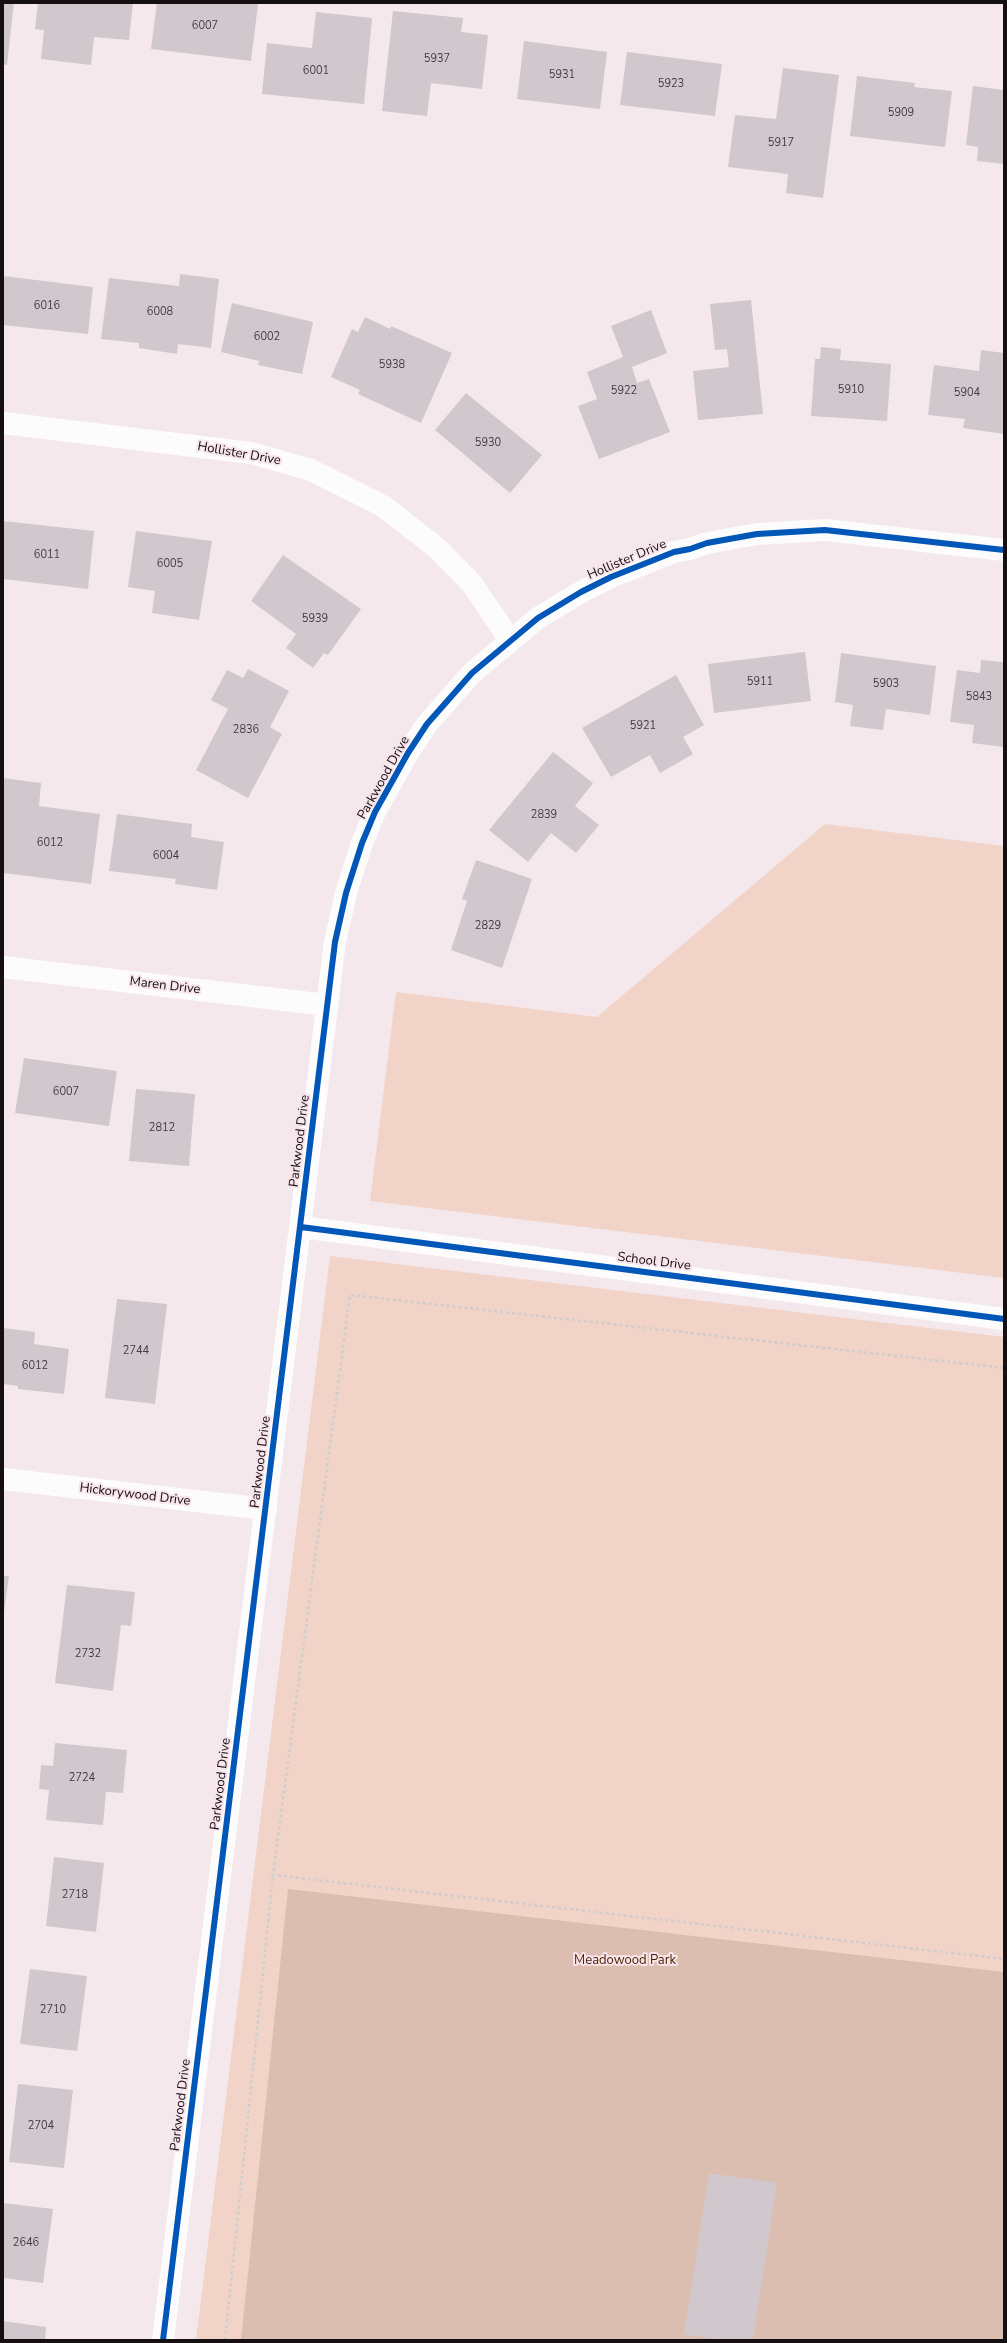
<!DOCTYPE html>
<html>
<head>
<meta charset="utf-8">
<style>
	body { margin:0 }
	#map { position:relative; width:1007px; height:2343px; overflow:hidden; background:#f4e8ec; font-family:"Nunito Sans",sans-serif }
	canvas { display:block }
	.frame { position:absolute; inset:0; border:4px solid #160f12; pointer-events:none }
</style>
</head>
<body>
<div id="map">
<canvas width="1007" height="2343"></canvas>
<div class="frame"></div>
</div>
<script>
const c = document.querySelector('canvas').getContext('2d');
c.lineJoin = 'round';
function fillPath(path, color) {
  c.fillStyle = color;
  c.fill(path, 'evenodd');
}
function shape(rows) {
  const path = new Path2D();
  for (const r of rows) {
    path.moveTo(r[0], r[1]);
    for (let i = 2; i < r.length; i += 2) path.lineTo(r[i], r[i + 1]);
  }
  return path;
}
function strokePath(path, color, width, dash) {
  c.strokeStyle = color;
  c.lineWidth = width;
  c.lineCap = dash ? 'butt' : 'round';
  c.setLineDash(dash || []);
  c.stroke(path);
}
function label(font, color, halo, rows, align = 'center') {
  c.font = font + ' "Nunito Sans",sans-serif';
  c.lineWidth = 4;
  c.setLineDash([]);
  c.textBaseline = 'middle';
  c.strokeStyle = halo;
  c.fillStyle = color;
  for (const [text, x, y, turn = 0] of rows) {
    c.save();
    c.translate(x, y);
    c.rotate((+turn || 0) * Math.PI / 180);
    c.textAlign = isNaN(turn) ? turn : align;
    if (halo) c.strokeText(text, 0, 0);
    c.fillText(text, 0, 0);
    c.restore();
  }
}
const green = shape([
	[825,824,1004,846,1004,1278,370,1201,396,992,597,1017],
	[330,1256,1004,1337,1004,2340,196,2340]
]);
const forest = shape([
	[288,1889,1004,1972,1004,2340,241,2340]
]);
const building = shape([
	[3,3,14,3,7,65,3,64],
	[38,3,133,3,129,40,94,37,91,65,41,59,44,30,35,29],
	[157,3,258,4,251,61,151,49],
	[393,11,463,18,461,32,488,35,482,89,431,83,427,116,382,111],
	[316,12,372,18,364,104,262,94,267,43,312,48],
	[524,41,607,52,600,109,517,99],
	[627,52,722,64,715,116,620,105],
	[783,68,839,75,823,198,786,193,788,174,728,167,735,115,776,119],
	[857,76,915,83,914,87,952,91,945,147,850,136],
	[973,86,1004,90,1004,164,977,161,978,147,966,145],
	[180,274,219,279,211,348,178,344,177,354,139,348,139,343,101,339,109,278,179,286],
	[3,276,93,287,88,334,3,325],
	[751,300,763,414,698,420,693,371,729,367,727,349,715,350,710,304],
	[232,303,313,322,302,374,258,365,259,361,221,352],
	[651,310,667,353,632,367,637,383,649,379,670,432,599,459,578,406,597,399,587,372,623,357,611,326],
	[365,317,390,329,391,326,452,353,421,423,358,394,360,390,331,377,352,329,358,332],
	[821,347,841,349,840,360,891,364,887,421,811,416,815,359,820,359],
	[981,350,1004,353,1004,434,963,428,965,419,928,415,934,365,979,371],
	[466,393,542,455,510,493,435,430],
	[3,521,94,531,88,589,3,579],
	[136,531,212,541,199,620,152,613,155,591,128,587],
	[283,555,361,609,328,655,324,653,313,668,286,648,296,634,251,601],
	[805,652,811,701,714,713,708,664],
	[841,653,936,666,930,715,886,709,883,730,850,726,853,705,835,702],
	[981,660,1004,662,1004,747,972,743,974,725,950,722,957,670,980,673],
	[248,669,289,691,270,727,282,734,248,798,196,770,228,709,211,700,227,670,243,678],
	[676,675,704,725,683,737,693,754,660,773,650,755,611,777,582,728],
	[553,752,593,783,575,806,599,825,576,853,551,833,528,862,489,830],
	[3,778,41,783,39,806,100,814,91,884,3,873],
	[117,814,192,824,191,837,224,842,217,890,175,884,176,879,109,871],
	[476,860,532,879,502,968,451,950,467,901,462,899],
	[24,1058,117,1071,109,1126,15,1113],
	[136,1089,195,1094,189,1166,129,1161],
	[117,1299,167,1304,155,1404,105,1398],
	[3,1328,35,1332,34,1344,69,1349,64,1394,18,1389,18,1386,3,1384],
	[3,1576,9,1576,4,1612,3,1612],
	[67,1585,135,1592,131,1626,121,1625,113,1691,55,1683],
	[55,1743,127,1750,123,1793,106,1792,103,1825,46,1820,49,1790,39,1789,41,1765,53,1766],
	[54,1857,104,1863,96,1932,46,1926],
	[30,1969,87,1976,77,2051,20,2044],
	[18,2084,73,2090,64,2168,9,2162],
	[709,2173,777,2183,753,2340,723,2340,684,2334],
	[3,2203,53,2209,43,2283,3,2278],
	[3,2321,46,2327,45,2340,3,2340]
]);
const path = shape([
	[1004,1368,350,1295,273,1875,1004,1959],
	[225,2340,273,1875]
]);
const minor = shape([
	[3,423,251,453,311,470,383,506,437,548,472,584,510,640],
	[3,967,327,1005],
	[301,1227,1004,1319],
	[3,1479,266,1509],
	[163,2340,335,942,346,893,362,843,375,812,408,753,427,724,472,673,538,618,581,592,611,577,674,552,690,549,707,543,757,534,825,530,1004,550]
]);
const cycleway = shape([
	[301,1227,1004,1319],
	[163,2340,335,942,346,893,362,843,375,812,408,753,427,724,472,673,538,618,581,592,611,577,674,552,690,549,707,543,757,534,825,530,1004,550]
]);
const numberNames = [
	["6007",205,26],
	["5937",437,59],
	["6001",316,71],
	["5931",562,75],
	["5923",671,84],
	["5909",901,113],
	["5917",781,143],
	["6016",47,306],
	["6008",160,312],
	["6002",267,337],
	["5938",392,365],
	["5910",851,390],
	["5922",624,391],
	["5904",967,393],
	["5930",488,443],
	["6011",47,555],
	["6005",170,564],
	["5939",315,619],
	["5911",760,682],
	["5903",886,684],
	["5843",979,697],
	["5921",643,726],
	["2836",246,730],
	["2839",544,815],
	["6012",50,843],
	["6004",166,856],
	["2829",488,926],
	["6007",66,1092],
	["2812",162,1128],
	["2744",136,1351],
	["6012",35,1366],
	["2732",88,1654],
	["2724",82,1778],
	["2718",75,1895],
	["2710",53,2010],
	["2704",41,2126],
	["2646",26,2243]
];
const streetNames = [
	["Hollister Drive",239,454,10],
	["Hollister Drive",627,560,-23],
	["Parkwood Drive",384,778,-61],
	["Maren Drive",165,986,7],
	["Parkwood Drive",300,1141,-83],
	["School Drive",654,1262,7],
	["Parkwood Drive",261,1462,-83],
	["Hickorywood Drive",135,1495,7],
	["Parkwood Drive",221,1784,-83],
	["Parkwood Drive",181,2105,-83]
];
const parkNames = [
	["Meadowood Park",625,1961]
];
fillPath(green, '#f1d3c7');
fillPath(forest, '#dcbeb1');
fillPath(building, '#d0c8cd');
strokePath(path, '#cfcdcd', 2.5, [3, 3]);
strokePath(minor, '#fdfcfc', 22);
strokePath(cycleway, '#0057b8', 6);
label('11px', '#443d41', null, numberNames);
label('13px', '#160f12', '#f8e4eb', streetNames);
label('13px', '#481e00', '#f8e4eb', parkNames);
</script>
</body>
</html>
